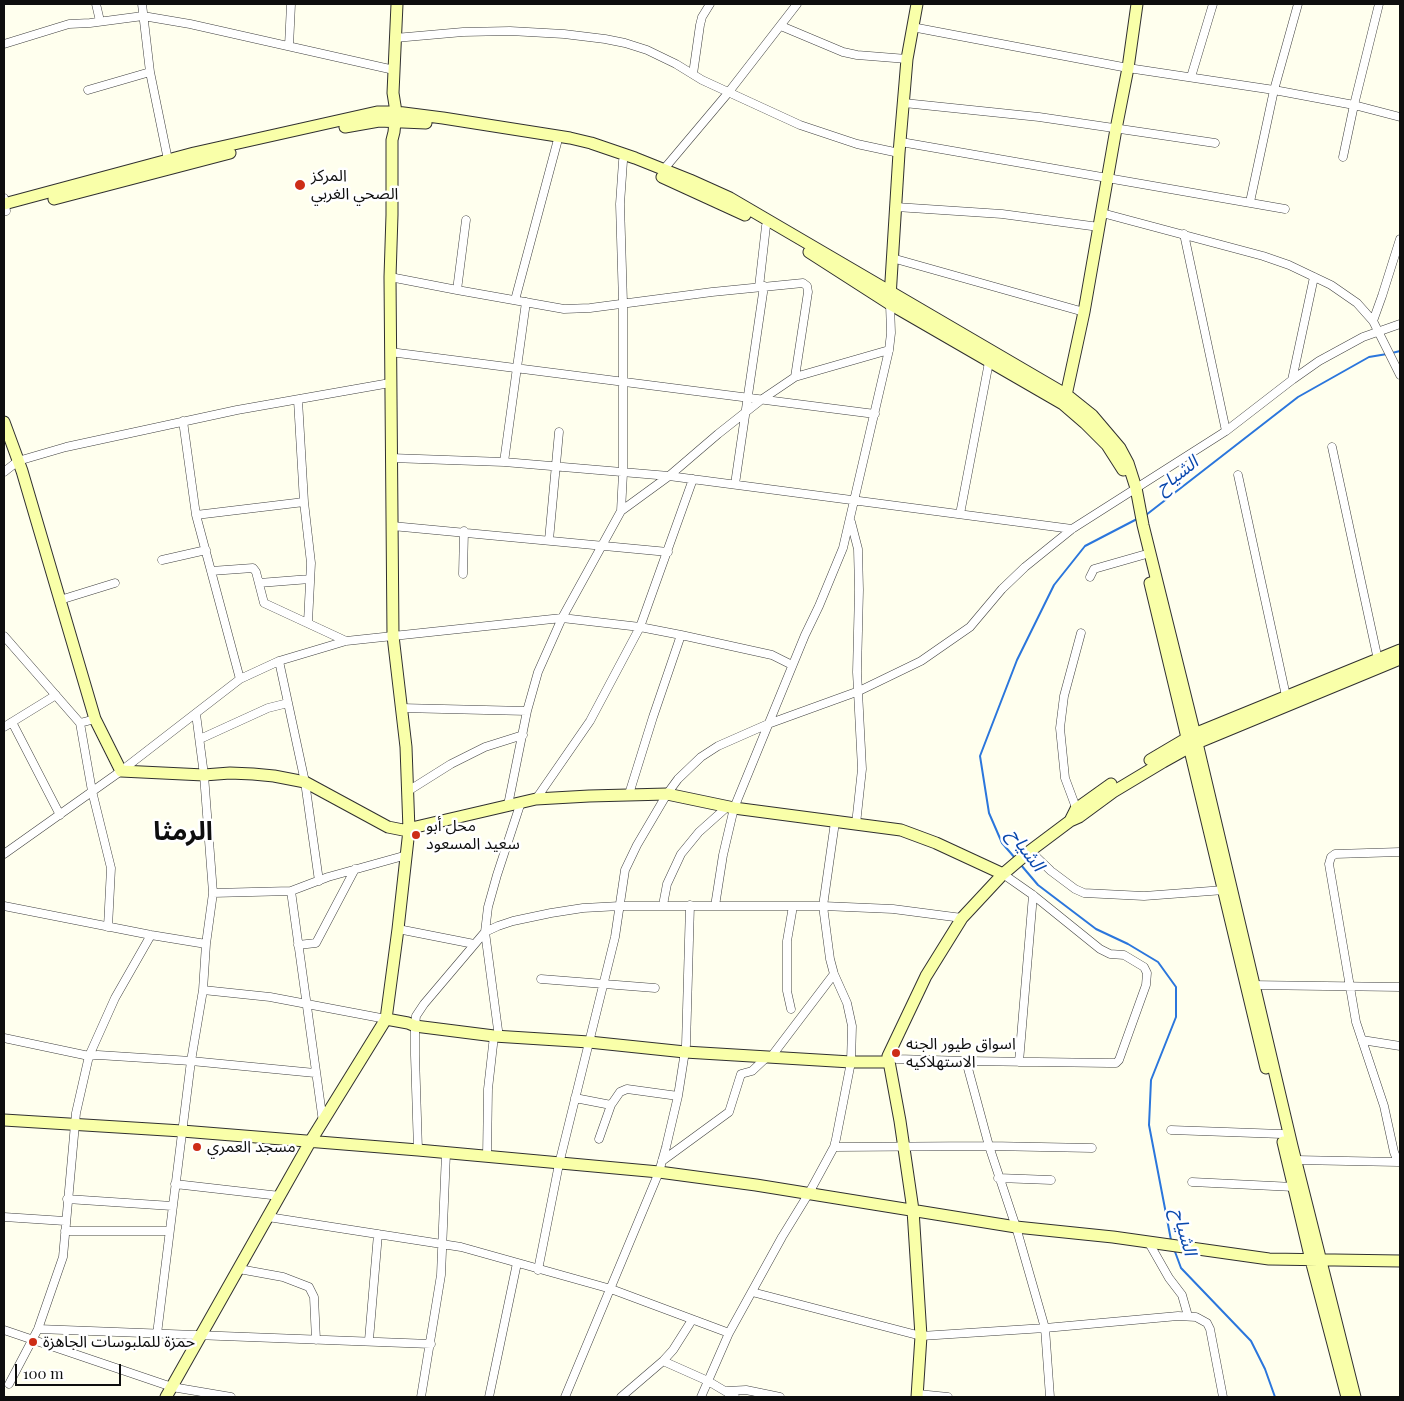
<!DOCTYPE html>
<html>
<head>
<meta charset="utf-8">
<style>
	body { margin:0 }
	#map { position:relative; width:1404px; height:1401px; overflow:hidden; background:#ffe; font-family:"Playfair Display",serif }
	canvas { display:block }
	.frame { position:absolute; inset:0; border:5px solid #0e0e0e; pointer-events:none }
	.scale { position:absolute; left:15px; top:1364px; width:106px; height:22px; box-sizing:border-box; border:2px solid #0e0e0e; border-top:0; padding-left:6px; font-size:15px; line-height:18px; white-space:nowrap; color:#0e0e0e; -webkit-text-stroke:4px #fff; paint-order:stroke }
</style>
</head>
<body>
<div id="map">
<canvas width="1404" height="1401"></canvas>
<div class="frame"></div>
<div class="scale">100 m</div>
</div>
<script>
const c = document.querySelector('canvas').getContext('2d');
c.lineJoin = 'round';
function shape(rows) {
  const path = new Path2D();
  for (const r of rows) {
    path.moveTo(r[0], r[1]);
    for (let i = 2; i < r.length; i += 2) path.lineTo(r[i], r[i + 1]);
  }
  return path;
}
function strokePath(path, color, width, dash) {
  c.strokeStyle = color;
  c.lineWidth = width;
  c.lineCap = dash ? 'butt' : 'round';
  c.setLineDash(dash || []);
  c.stroke(path);
}
function label(font, color, halo, rows, align = 'center') {
  c.font = font + ' "Playfair Display","Noto Sans Arabic",serif';
  c.lineWidth = 5;
  c.setLineDash([]);
  c.textBaseline = 'middle';
  c.strokeStyle = halo;
  c.fillStyle = color;
  for (const [text, x, y, turn = 0] of rows) {
    c.save();
    c.translate(x, y);
    c.rotate((+turn || 0) * Math.PI / 180);
    c.textAlign = isNaN(turn) ? turn : align;
    if (halo) c.strokeText(text, 0, 0);
    c.fillText(text, 0, 0);
    c.restore();
  }
}
const stream = shape([
	[1392,353,1400,351],
	[1146,515,1298,397,1369,357,1387,354],
	[1015,858,1002,843,989,813,980,756,1017,660,1054,585,1085,546,1137,519],
	[1021,865,1038,885,1096,929,1128,944,1158,962,1176,987,1176,1017,1151,1080,1149,1125,1171,1240],
	[1174,1249,1181,1268,1251,1341,1265,1369,1275,1397]
]);
const street = shape([
	[96,4,100,21],
	[142,4,150,72,168,160],
	[781,26,843,52,857,55,907,59],
	[912,27,1128,68,1274,90,1354,105,1400,117],
	[395,38,463,32,510,31,564,34,605,39,625,43,647,50,676,64,702,80,800,125,857,144,899,153],
	[4,44,69,24,90,23,143,16,190,24,394,70],
	[289,46,291,4],
	[693,74,700,25,702,17,710,4],
	[1191,77,1213,4],
	[88,90,150,72],
	[904,103,1039,117,1215,143],
	[901,142,1285,209],
	[1343,157,1354,105,1379,4],
	[664,169,728,93,797,4],
	[4,198,6,211],
	[1250,202,1274,90,1298,4],
	[896,207,1002,214,1099,227],
	[1102,213,1263,256,1289,265,1331,285,1357,303,1373,321,1400,375],
	[1184,234,1226,431],
	[892,258,1084,312],
	[390,277,457,290,564,309,590,308,712,292,803,283,807,286,808,292,795,377],
	[759,287,766,226],
	[457,290,466,220],
	[515,300,557,143],
	[1373,321,1382,296,1400,239],
	[390,352,875,414],
	[1292,380,1314,277],
	[183,421,196,515,240,679],
	[1332,447,1378,660],
	[391,458,504,462,669,476,1072,529],
	[504,462,526,302],
	[4,472,18,461,66,447,237,410,390,383],
	[1238,475,1286,696],
	[735,484,764,286],
	[304,502,311,563,308,622],
	[621,511,669,476,718,434,761,400,795,377,889,350],
	[960,514,989,362],
	[196,515,304,502,298,400],
	[851,522,858,549,859,590,857,672,862,769,856,824],
	[392,526,668,552],
	[549,540,559,432],
	[162,560,206,550],
	[211,571,253,568,256,572,264,603,346,641],
	[463,574,464,531],
	[1090,577,1094,569,1143,555],
	[259,583,310,579],
	[60,600,115,583],
	[4,636,80,723,95,719],
	[279,661,305,782,319,881],
	[401,708,527,711],
	[12,722,60,815],
	[80,723,92,791,111,868,108,927],
	[4,727,56,695],
	[200,739,268,708,288,703],
	[408,791,451,764,485,747,523,735],
	[629,794,653,717,681,635],
	[536,799,590,721,640,627,693,479],
	[508,805,527,711,538,672,562,618,621,511,623,473,623,303,620,204,623,161],
	[1078,813,1065,778,1060,728,1064,696,1081,633],
	[1030,851,1051,871,1075,889,1084,893,1144,896,1224,890],
	[1400,852,1335,854,1331,857,1329,864,1356,1022,1384,1106,1394,1152,1398,1162,1400,1162],
	[4,854,121,771,240,679,279,661,346,641,562,618,640,627,681,635,772,655,792,665],
	[291,891,323,1122],
	[213,893,291,891,328,877,407,855],
	[663,905,667,884,681,854,699,832,727,807],
	[4,906,151,935,206,944],
	[715,906,723,855,734,808,805,635,819,606,843,548,889,350,891,333,890,304],
	[398,929,474,944],
	[298,945,316,943,355,869],
	[541,979,655,988],
	[1250,985,1400,987],
	[203,990,270,997,386,1019],
	[791,1009,787,991,787,941,793,906],
	[498,1030,485,932,488,907,497,875,521,802],
	[4,1038,89,1056,98,1055,191,1061,315,1073],
	[1362,1040,1400,1046],
	[774,1053,834,974],
	[888,1056,897,1059,966,1061,1109,1063,1116,1063,1119,1060,1146,985,1147,973,1144,967,1124,955,1110,954,1100,949,1033,895,1003,874],
	[966,1061,989,1146,1016,1227,1045,1328,1050,1397],
	[1019,1062,1033,895],
	[575,1098,611,1105],
	[1171,1130,1282,1134],
	[599,1139,611,1105,620,1092,627,1089,678,1096],
	[834,1147,989,1146,1092,1148],
	[418,1150,415,1055,415,1026,416,1016,424,1004,485,932,498,926,513,921,551,913,583,908,620,906,823,906,893,909,962,918],
	[487,1157,488,1089,494,1036],
	[1296,1160,1398,1162],
	[662,1161,729,1112,741,1074,752,1071,767,1057],
	[998,1178,1051,1180],
	[1192,1182,1294,1187],
	[175,1184,280,1196],
	[67,1199,172,1206],
	[4,1217,65,1221],
	[268,1217,461,1247,611,1289,729,1333],
	[65,1231,169,1231],
	[1149,1243,1169,1278,1182,1295,1188,1316],
	[239,1269,283,1277,309,1287,314,1297,316,1340],
	[538,1270,559,1164,615,937,625,870,637,845,667,794,678,779,701,757,718,746,768,724,859,691,921,661,970,627,1002,589,1025,567,1072,529,1226,431,1292,380,1319,361,1363,337,1400,324],
	[752,1292,921,1336,1045,1328,1178,1316,1196,1317,1207,1323,1210,1329,1223,1397],
	[38,1329,431,1344],
	[4,1330,172,1387,231,1397],
	[157,1334,191,1061,203,990,206,944,213,893,204,775,196,714],
	[369,1340,378,1234],
	[663,1361,708,1381,735,1397],
	[9,1384,38,1329,63,1257,76,1113,89,1056,115,998,151,935],
	[727,1391,746,1390,780,1397],
	[918,1394,948,1397],
	[421,1397,441,1275,446,1153],
	[489,1397,517,1263],
	[565,1397,659,1172,666,1147,678,1096,686,1045,690,905],
	[621,1397,663,1361,673,1350,692,1320],
	[701,1397,729,1333,782,1237,809,1193,834,1147,836,1139,851,1062,852,1026,847,1003,834,974,830,959,823,906,835,822]
]);
const secondary = shape([
	[345,127,379,121,426,123],
	[662,177,745,215],
	[54,199,230,153],
	[4,204,194,153,377,112,396,112,443,118,570,138,591,143,635,158,690,180,730,198,1067,395,1092,415,1120,448,1128,463,1136,488,1143,525,1197,743,1292,1146,1355,1397],
	[809,252,890,304,1063,404,1085,423,1107,445,1123,470],
	[890,297,899,153,905,83,907,59,917,4],
	[1065,400,1084,312,1116,129,1128,68,1137,4],
	[4,422,22,471,95,719,121,771,204,775,230,773,253,774,274,776,305,782,388,827,403,830,536,799,589,796,667,794,734,808,901,830,936,843,1003,874],
	[1150,583,1266,1068],
	[1150,760,1194,734,1400,650],
	[1070,821,1076,809,1111,784],
	[386,1019,408,1023,415,1026,494,1036,589,1042,685,1052,851,1062,888,1062],
	[4,1120,182,1131,418,1150,659,1172,756,1185,1016,1227,1113,1237,1269,1259,1400,1261],
	[1283,1142,1311,1260,1347,1397],
	[166,1397,310,1142,386,1019,398,929,409,830,406,747,393,636,390,277,392,215,392,140,394,132,396,112,393,93,397,4],
	[917,1397,921,1336,913,1210,900,1121,888,1056,926,976,962,918,1003,874,1030,851,1070,821,1079,817,1113,792,1163,762,1197,743,1400,659]
]);
const markers = [
	[300,185,6,"#cd2d16"],
	[416,835,5,"#cd2d16"],
	[896,1053,5,"#cd2d16"],
	[197,1147,5,"#cd2d16"],
	[33,1342,5,"#cd2d16"]
];
const poiNames = [
	["المركز",311,176],
	["الصحي الغربي",311,194],
	["محل أبو",426,826],
	["سعيد المسعود",426,844],
	["اسواق طيور الجنه",906,1044],
	["الاستهلاكيه",906,1062],
	["مسجد العمري",207,1147],
	["حمزة للملبوسات الجاهزة",43,1342]
];
const waterNames = [
	["الشياح",1177,475,-38],
	["الشياح",1026,850,53],
	["الشياح",1184,1232,74]
];
const townNames = [
	["الرمثا",183,832]
];
strokePath(stream, '#2b76dc', 2);
strokePath(street, '#414141', 9);
strokePath(secondary, '#303030', 13);
strokePath(street, '#fff', 8);
strokePath(secondary, '#f9ffa9', 11);
for (const [x, y, r, color] of markers) {
  const dot = new Path2D();
  dot.arc(x, y, r, 0, 2 * Math.PI);
  c.fillStyle = color;
  c.fill(dot);
  strokePath(dot, '#fff', 2);
}
label('16px', '#0e0e0e', '#fff', poiNames, 'left');
label('italic 18px', '#0948ad', '#fff', waterNames);
label('bold 26px', '#0e0e0e', '#fff', townNames);
</script>
</body>
</html>
